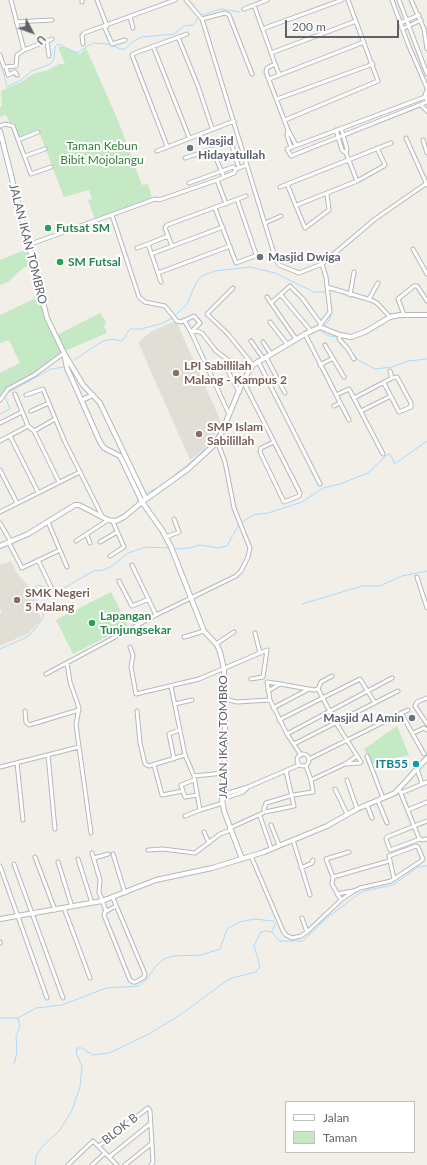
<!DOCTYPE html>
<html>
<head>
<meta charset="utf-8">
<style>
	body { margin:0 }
	#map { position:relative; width:427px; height:1165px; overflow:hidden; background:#f1efe8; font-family:Lato,sans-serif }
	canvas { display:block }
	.legend { position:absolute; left:285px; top:1101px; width:130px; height:52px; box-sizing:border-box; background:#fff; border:1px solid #bfc1c3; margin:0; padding:5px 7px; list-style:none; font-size:12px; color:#5f6368 }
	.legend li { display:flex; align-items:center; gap:8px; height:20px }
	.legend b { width:20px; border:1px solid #bfc1c3 }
	.north { position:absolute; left:12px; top:12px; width:40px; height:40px; -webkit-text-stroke:3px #fff; paint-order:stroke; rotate:131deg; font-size:11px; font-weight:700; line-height:16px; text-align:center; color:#5f6368 }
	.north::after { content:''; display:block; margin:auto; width:14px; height:18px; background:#5f6368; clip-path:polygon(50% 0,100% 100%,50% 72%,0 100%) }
	.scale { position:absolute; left:285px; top:20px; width:114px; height:18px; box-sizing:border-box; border:2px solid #5f6368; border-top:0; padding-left:5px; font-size:12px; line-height:14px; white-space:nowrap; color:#5f6368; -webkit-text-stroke:3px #fff; paint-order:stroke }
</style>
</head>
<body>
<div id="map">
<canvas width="427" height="1165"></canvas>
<ul class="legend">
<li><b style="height:5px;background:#fff"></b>Jalan</li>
<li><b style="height:11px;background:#c5e8c5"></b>Taman</li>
</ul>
<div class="north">U</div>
<div class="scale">200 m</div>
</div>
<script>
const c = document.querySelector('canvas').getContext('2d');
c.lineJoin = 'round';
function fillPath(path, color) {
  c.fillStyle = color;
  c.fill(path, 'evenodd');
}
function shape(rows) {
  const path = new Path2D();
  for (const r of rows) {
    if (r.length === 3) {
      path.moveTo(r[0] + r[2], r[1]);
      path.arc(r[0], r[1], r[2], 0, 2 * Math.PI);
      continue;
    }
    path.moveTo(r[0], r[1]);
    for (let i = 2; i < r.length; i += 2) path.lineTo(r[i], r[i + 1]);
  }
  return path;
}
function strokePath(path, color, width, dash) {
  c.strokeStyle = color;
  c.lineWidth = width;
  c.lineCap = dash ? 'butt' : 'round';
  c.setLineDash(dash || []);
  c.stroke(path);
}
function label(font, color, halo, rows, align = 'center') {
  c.font = font + ' Lato,sans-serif';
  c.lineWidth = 4;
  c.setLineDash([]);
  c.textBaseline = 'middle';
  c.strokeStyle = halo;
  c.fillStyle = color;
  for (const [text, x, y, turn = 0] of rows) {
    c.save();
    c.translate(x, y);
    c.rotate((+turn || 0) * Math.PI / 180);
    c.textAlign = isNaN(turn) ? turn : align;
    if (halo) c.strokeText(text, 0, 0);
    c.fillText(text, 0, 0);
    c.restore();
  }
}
const education = shape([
	[176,321,222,424,206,447,190,460,138,342,152,331],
	[11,561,16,572,30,588,41,619,29,633,0,646,0,613,2,612,0,608,0,565]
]);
const green = shape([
	[58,47,63,47,80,54,86,48,119,123,142,185,148,184,152,198,95,219,88,200,92,199,89,190,64,197,38,129,19,137,14,122,10,123,6,115,0,117,0,108,2,105,1,91,21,82,33,74,48,70,59,64,65,64],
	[27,249,31,264,22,269,8,282,0,285,0,260],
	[38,297,63,356,30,376,6,388,0,396,0,373,20,363,9,340,0,343,0,315],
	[100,313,106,322,104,327,107,333,65,351,57,335],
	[111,592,128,626,73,654,56,620],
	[397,726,409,755,371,764,364,749]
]);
const stream = shape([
	[203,15,221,9,240,12],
	[1,63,7,87,21,80,32,71,50,64,54,59,55,47,58,44,77,53,93,43,107,44,121,49,125,49,134,41,142,37,174,34,184,26,193,25,198,18],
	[175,316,187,304,196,283,202,276,215,271,250,267,275,273,314,292,327,292],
	[324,327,330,319,331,313],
	[322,330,322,332,329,336,338,337],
	[341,338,358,360,375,369,392,367,408,361,427,359],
	[74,360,103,341,112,339,122,341,130,329,141,329,160,324,173,318],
	[0,414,10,409,5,396,7,393,51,369,64,367],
	[147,493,161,486,191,462,211,443,218,433],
	[137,501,138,500],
	[242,522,253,515,268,513,302,502,323,488,340,484,368,473,388,454,391,455,394,463,396,463,427,441],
	[174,549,190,548,200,545,218,548,227,546,239,524],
	[302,604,362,586,380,586,402,576,427,571],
	[0,649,25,638,31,634,44,616,33,594,35,587,39,585,53,591,66,587,93,571,103,570,112,566,128,553,146,547,169,548],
	[0,1018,18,1018,36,1008,62,1005,106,988,139,986,146,980,156,966,164,959,173,956,201,955,220,949,227,929,240,922,254,919,273,921,275,924,272,932],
	[14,1064,17,1053,16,1036,20,1027,18,1018],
	[35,1165,36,1156,42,1147,60,1130,72,1110,80,1087,82,1067,76,1052,77,1048,82,1048,93,1055,109,1053,149,1034,183,1013,225,982,232,978,256,972,260,966,254,946,261,932,265,931,272,932,279,941,303,941,327,918,357,895,364,891,393,885,418,867,427,866]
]);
const minor = shape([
	[11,0,24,50],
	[82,0,82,2],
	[97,0,107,26],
	[186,0,202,19,276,260,279,265,299,273,322,264,375,219,427,183],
	[392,0,408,44,427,88],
	[399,0,427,74],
	[411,0,424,29,427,49],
	[254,5,275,64,267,68,266,72,288,130,296,145],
	[244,9,267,0],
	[130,17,133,28],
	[202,19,225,13,229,15,252,74],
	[16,22,52,20],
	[400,23,419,15],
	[104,26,112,44,125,40],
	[262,29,342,0],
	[402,29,421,20],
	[178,37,198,86,212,128],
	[47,42,49,56],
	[83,44,82,36,84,33,175,0],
	[153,46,189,137],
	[271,53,356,21],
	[0,55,4,67,16,66,17,55,24,50,52,39],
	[275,64,279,74],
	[6,67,8,75,15,72,17,75],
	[269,79,364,42],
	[427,90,425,95,427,101],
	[425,97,287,149,291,156,427,102],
	[277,99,373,64],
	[421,105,427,111],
	[285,120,378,81,348,0],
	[0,126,5,124,13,126,31,174,51,167],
	[341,128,347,149,346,153],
	[288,130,287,136,291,147],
	[336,130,342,150,346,153,357,181],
	[406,138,427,185],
	[18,140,38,132],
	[230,140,239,168],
	[423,140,427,153],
	[167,146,132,55,135,53,187,34],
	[157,151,234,121],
	[25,156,45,149],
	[185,158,212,149,224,177],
	[217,180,226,204],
	[189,183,233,167,236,169],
	[287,184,305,228,329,210,327,194],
	[280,187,391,143],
	[297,205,357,181,384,166,385,165,377,148],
	[215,208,236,263,255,256,256,254,237,199],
	[112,215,139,297,145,302,165,306,177,321,181,322,194,316,200,323,191,332],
	[265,223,281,216],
	[28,245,155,199,159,200,217,180,234,173,236,169,247,165],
	[172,246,165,228,167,225,246,196],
	[137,248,148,244],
	[413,249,427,274],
	[151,254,223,227],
	[158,273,230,246],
	[161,282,148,244,168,236],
	[327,287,371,300,377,303,390,317],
	[233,288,207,314,228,334,253,365],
	[281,295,311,331],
	[350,295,354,272],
	[267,297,271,303],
	[369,299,378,283],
	[404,315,398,299,414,286,417,286,427,301],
	[184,320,191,332,229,414],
	[270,322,287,344],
	[320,325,330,312,326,277,322,264],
	[192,332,197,331,202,333,216,351,237,367,250,361],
	[305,334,349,420],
	[340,335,339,339,348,349,354,359],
	[296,339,271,303,290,286,302,298,321,324],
	[251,341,263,358],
	[263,342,271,354],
	[325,345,344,377],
	[266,357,285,393],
	[258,361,320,484],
	[320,365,333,358],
	[390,371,392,378],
	[229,373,239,392],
	[243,381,300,493,299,496,284,502,260,452,261,448,274,442],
	[15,394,28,426,34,431,59,482],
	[26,395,43,389,65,442,102,516],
	[336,395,349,389,383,454],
	[354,398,392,378,397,377,411,403,411,407,399,412,384,383],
	[0,400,8,389,34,375,64,353],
	[334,406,340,403],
	[31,411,49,403],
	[361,411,391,396],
	[0,423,22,412],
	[34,431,55,419],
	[10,436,38,492],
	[0,441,28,426],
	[0,470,17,503],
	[0,512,80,472],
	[48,522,67,567],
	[0,523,11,542],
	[87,535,90,543],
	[166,537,179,532,174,519],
	[76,541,108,520],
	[100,542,117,532],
	[9,543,22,568,60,550],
	[110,556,124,547,113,522],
	[38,560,51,587],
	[132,565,156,615],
	[417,577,427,608],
	[119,581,132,606,149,599],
	[255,633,260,653],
	[184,637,204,631],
	[216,644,234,632],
	[130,647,133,655,131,667,136,694,199,679,267,650,263,677],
	[67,663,70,682,79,708,76,725,91,833],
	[46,674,156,615,236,576,241,571,248,557,250,548,234,508,225,462,217,441],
	[251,679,263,677],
	[280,684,267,682,270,700,287,734,301,755],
	[171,686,185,755,194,776,200,810,223,803],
	[318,689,321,682,332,676],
	[268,691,280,684,314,690,318,689,336,723,361,762,360,763,345,764,311,780],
	[427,698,417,702,415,706,427,724],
	[225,699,237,702,270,700],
	[175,704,192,700],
	[273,708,309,689],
	[25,711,26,722,29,725,79,710],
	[137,711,140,743,145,764,149,766,185,755],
	[401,713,424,754],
	[279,720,360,679,375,703],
	[413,733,424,728,427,730],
	[287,734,392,678],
	[294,744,398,691],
	[303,760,6],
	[48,755,55,829],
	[367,756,383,798],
	[174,759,169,734,179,730],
	[309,759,408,710],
	[17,763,23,820],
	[345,764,357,756],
	[154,765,162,795,183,791],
	[0,767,79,747],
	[417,769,422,784],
	[194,776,224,773],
	[194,780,181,785,185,797,197,795],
	[347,780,357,809],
	[335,789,347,814],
	[399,789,419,838,422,840,427,839],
	[401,793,427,782],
	[222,795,248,787,299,765],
	[222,799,243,792,248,787],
	[378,801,387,823],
	[367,805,372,818],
	[408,810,427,802],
	[265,812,264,809,266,803,293,795,313,792,311,780,306,766],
	[185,816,200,810],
	[260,816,271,848],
	[271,825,279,845],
	[230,828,265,812,294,806,286,771],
	[204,832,209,843],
	[420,839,390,850,386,839,387,837,427,821],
	[293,840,310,895],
	[148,850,163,849,195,853,220,834,231,830],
	[92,853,100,880,99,892,106,911],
	[113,854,125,893],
	[251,856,283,931,286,935,292,938,301,936,307,932,341,900,354,891,360,888,391,881,421,861,423,859,418,847,416,846,389,856,394,879],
	[35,857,55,910],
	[94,858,108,854],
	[78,859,92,903],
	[58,862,72,907],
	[14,864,63,998],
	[0,866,47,998],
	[301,868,312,863,313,860],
	[333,877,389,861],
	[337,894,353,891],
	[113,898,145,974,144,977,136,982,133,982,130,980,104,915,105,912,116,906],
	[341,900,332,884,333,877,326,859,349,852],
	[64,908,90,978],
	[302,918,307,932],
	[0,942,0,943],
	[99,1146,148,1108,150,1111,153,1162,151,1165],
	[109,1157,150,1124],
	[68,1165,93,1141,117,1165],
	[92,1165,105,1153],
	[125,1165,151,1144]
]);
const tertiary = shape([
	[0,131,47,318,64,353,83,385,100,403,146,499],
	[64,353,67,368,100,442,104,448,120,456,142,502,162,530,171,547,204,631,217,645,220,652,224,669,225,693,225,754,222,799,224,811,242,859],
	[82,400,93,395],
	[0,546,28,534,75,505,79,505,108,520,116,521,124,517,142,502,188,469,213,446,221,434,243,381,253,365,305,334,320,327,340,335,351,337,365,332,390,317,399,315,427,315],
	[0,919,102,901,156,880,212,868,264,852,327,826,357,809,395,793,427,758]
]);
const markers = [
	[190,148,4,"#6b7280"],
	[48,228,4,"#2e9e5b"],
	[260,257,4,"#6b7280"],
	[60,262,4,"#2e9e5b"],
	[176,373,4,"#8d6e63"],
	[199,434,4,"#8d6e63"],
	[17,600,4,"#8d6e63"],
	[92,623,4,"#2e9e5b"],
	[412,718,4,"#6b7280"],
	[416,764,4,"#0f9aa8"]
];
const worshipNames = [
	["Masjid",198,141],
	["Hidayatullah",198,155],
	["Masjid Dwiga",268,257],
	["Masjid Al Amin",404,718,"right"]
];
const parkNames = [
	["Taman Kebun",102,146],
	["Bibit Mojolangu",102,160]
];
const leisureNames = [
	["Futsat SM",56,228],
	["SM Futsal",68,262],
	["Lapangan",100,616],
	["Tunjungsekar",100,630]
];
const streetNames = [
	["JALAN IKAN TOMBRO",28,244,76],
	["JALAN IKAN TOMBRO",223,737,-90],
	["BLOK B",120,1129,-38]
];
const educationNames = [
	["LPI Sabillilah",184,366],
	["Malang - Kampus 2",184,380],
	["SMP Islam",207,427],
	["Sabilillah",207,441],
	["SMK Negeri",25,593],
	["5 Malang",25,607]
];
const cultureNames = [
	["ITB55",408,764]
];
fillPath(education, '#e1ded6');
fillPath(green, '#c5e8c5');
strokePath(stream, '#aadaff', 1);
strokePath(minor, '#b5b8bc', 5);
strokePath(tertiary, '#b5b8bc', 6);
strokePath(minor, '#fff', 3);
strokePath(tertiary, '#fff', 4);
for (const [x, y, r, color] of markers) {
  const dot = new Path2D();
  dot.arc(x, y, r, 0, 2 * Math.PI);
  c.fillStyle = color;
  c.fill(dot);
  strokePath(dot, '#fff', 1.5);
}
label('bold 12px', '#5b616d', '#fff', worshipNames, 'left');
label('12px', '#348238', '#fff', parkNames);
label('bold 12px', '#27864d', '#fff', leisureNames, 'left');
label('12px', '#5f6368', '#fff', streetNames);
label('bold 12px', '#785e54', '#fff', educationNames, 'left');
label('bold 12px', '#0d838f', '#fff', cultureNames, 'right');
</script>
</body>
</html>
